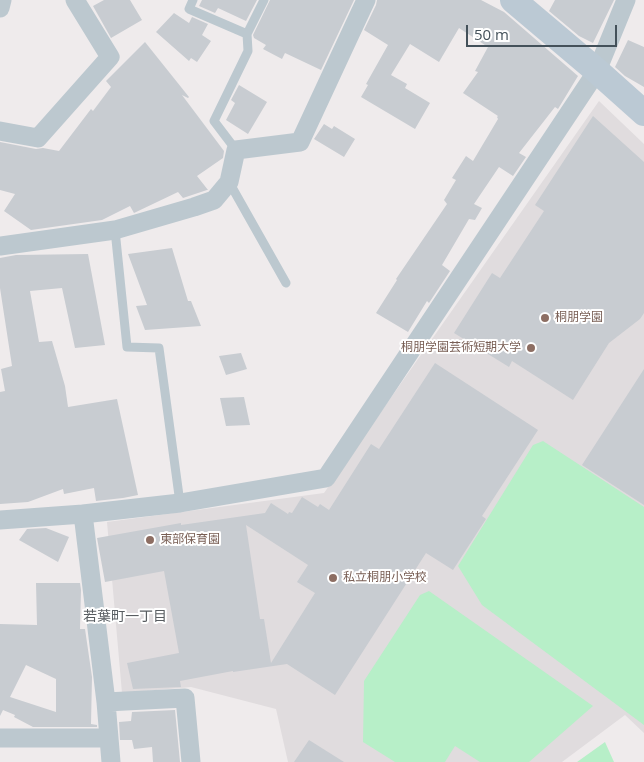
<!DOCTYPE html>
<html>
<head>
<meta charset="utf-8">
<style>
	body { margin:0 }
	#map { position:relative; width:644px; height:762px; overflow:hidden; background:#efebec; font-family:"Open Sans",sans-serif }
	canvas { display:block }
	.scale { position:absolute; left:466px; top:25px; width:151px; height:22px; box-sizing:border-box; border:2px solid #44515a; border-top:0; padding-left:6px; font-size:15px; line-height:18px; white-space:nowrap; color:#44515a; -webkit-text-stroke:4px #fff; paint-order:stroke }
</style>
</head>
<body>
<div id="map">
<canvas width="644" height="762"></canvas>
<div class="scale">50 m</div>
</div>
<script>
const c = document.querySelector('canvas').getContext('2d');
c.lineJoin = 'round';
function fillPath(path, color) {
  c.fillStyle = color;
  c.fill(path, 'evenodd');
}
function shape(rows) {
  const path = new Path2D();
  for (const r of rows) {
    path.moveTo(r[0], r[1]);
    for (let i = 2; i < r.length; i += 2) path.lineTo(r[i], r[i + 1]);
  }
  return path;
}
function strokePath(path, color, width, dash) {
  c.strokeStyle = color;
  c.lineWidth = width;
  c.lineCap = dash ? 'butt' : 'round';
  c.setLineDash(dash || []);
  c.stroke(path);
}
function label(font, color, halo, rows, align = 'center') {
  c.font = font + ' "Open Sans","Noto Sans JP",sans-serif';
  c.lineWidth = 4;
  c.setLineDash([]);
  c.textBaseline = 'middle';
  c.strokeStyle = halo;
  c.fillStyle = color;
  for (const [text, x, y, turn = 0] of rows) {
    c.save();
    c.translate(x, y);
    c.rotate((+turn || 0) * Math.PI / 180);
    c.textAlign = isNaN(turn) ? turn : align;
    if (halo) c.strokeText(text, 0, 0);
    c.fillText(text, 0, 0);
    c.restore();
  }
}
const education = shape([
	[599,101,644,144,644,733,625,715,562,762,288,762,276,709,191,687,122,693,107,522,324,493]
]);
const green = shape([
	[543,441,644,507,644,725,482,605,458,566,533,445],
	[429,591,593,706,529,762,480,762,455,746,445,762,395,762,363,742,364,681,420,595],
	[605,742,614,762,577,762]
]);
const building = shape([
	[104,0,130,0,142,20,111,38,93,6],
	[202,0,257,0,246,21,218,8,215,13,199,6],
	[270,0,354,0,321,70,285,53,282,59,263,49,266,45,254,38,253,35],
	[377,0,481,0,504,12,578,76,558,109,555,107,519,153,526,157,513,176,499,167,474,204,482,208,475,220,469,219,442,265,450,271,429,303,427,301,408,332,376,313,397,280,396,279,447,204,444,200,456,180,452,178,466,156,473,161,498,119,497,117,498,116,463,93,478,72,475,71,488,47,459,28,439,62,410,44,391,75,407,84,405,88,430,103,415,129,361,97,368,85,366,84,388,45,364,30,376,5],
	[555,0,614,0,593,43,579,36,549,11],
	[174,13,189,23,192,17,208,24,202,35,211,41,197,62,191,58,189,61,156,32],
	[628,40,644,47,644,87,625,76,615,67],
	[145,42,189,97,188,98,182,95,224,151,223,158,197,176,208,190,207,190,183,198,178,192,134,213,130,206,102,220,31,230,4,211,15,194,0,190,0,142,36,149,43,148,59,151,91,109,93,111,111,87,106,81],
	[239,85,267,102,248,134,226,120,235,103,231,100],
	[593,116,644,162,644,313,640,319,609,343,573,400,512,361,509,367,454,333,492,273,500,278,544,211,535,205],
	[324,124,332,129,334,126,355,139,344,157,314,139],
	[172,248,188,301,191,301,201,326,145,330,136,306,147,305,128,254],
	[88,254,105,345,75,348,62,288,30,291,39,342,52,341,65,386,68,407,117,399,138,495,123,498,96,501,94,488,64,494,63,489,28,502,0,504,0,392,5,391,1,369,12,366,0,288,0,258,16,255],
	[241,353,247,369,226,375,219,356],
	[435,363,538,430,482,516,486,519,453,570,426,553,335,695,287,664,233,672,233,671,180,681,181,687,133,689,127,663,179,653,164,571,105,582,97,538,181,523,181,525,265,513,271,503,288,514,289,512,292,513,302,497,318,507,320,504,329,510,371,444,379,449],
	[246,525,308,565,297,582,315,593,271,663,264,619,260,619],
	[644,369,644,505,582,465],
	[244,397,250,425,226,426,220,398],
	[46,528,69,537,58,562,19,540,27,529],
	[36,583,80,583,81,590,80,629,85,629,92,677,91,724,97,725,97,727,33,727,14,717,15,715,3,710,0,716,0,624,37,625],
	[26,665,56,679,56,712,10,697],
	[175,710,180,762,153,762,152,747,134,749,132,740,120,740,119,722,131,721,132,712],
	[309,740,344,762,294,762]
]);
const service = shape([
	[193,0,189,9,247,34],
	[236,150,214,121,248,51,247,34,264,0],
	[229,182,286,283],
	[115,230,127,347,159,348,180,503]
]);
const minor = shape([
	[0,8,2,0],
	[0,131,38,138,110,57,75,0],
	[0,246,115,230,194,207,214,200,229,182,236,150,300,142,366,0],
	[83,514,106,702,111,762],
	[0,520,83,514,180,503,326,478,597,71,626,0],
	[106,702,185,698,191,762],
	[0,738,109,738]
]);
const secondary = shape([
	[513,0,597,71,644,113]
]);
const markers = [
	[545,318,5,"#8d6e63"],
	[531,348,5,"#8d6e63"],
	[150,540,5,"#8d6e63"],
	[333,578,5,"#8d6e63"]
];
const educationNames = [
	["桐朋学園",555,318],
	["桐朋学園芸術短期大学",521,348,"right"],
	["東部保育園",160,540],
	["私立桐朋小学校",343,578]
];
const neighbourhoodNames = [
	["若葉町一丁目",125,617]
];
fillPath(education, '#e0dcde');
fillPath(green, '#b7efc8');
fillPath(building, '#c8ccd1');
strokePath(service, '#bcc8cf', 9);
strokePath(minor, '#bcc8cf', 19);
strokePath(secondary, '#bbc9d4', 26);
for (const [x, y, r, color] of markers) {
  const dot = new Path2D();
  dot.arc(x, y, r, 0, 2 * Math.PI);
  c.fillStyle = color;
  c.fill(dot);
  strokePath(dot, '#fff', 2);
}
label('12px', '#785e54', '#fff', educationNames, 'left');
label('14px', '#585d61', '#fff', neighbourhoodNames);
</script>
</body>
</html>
